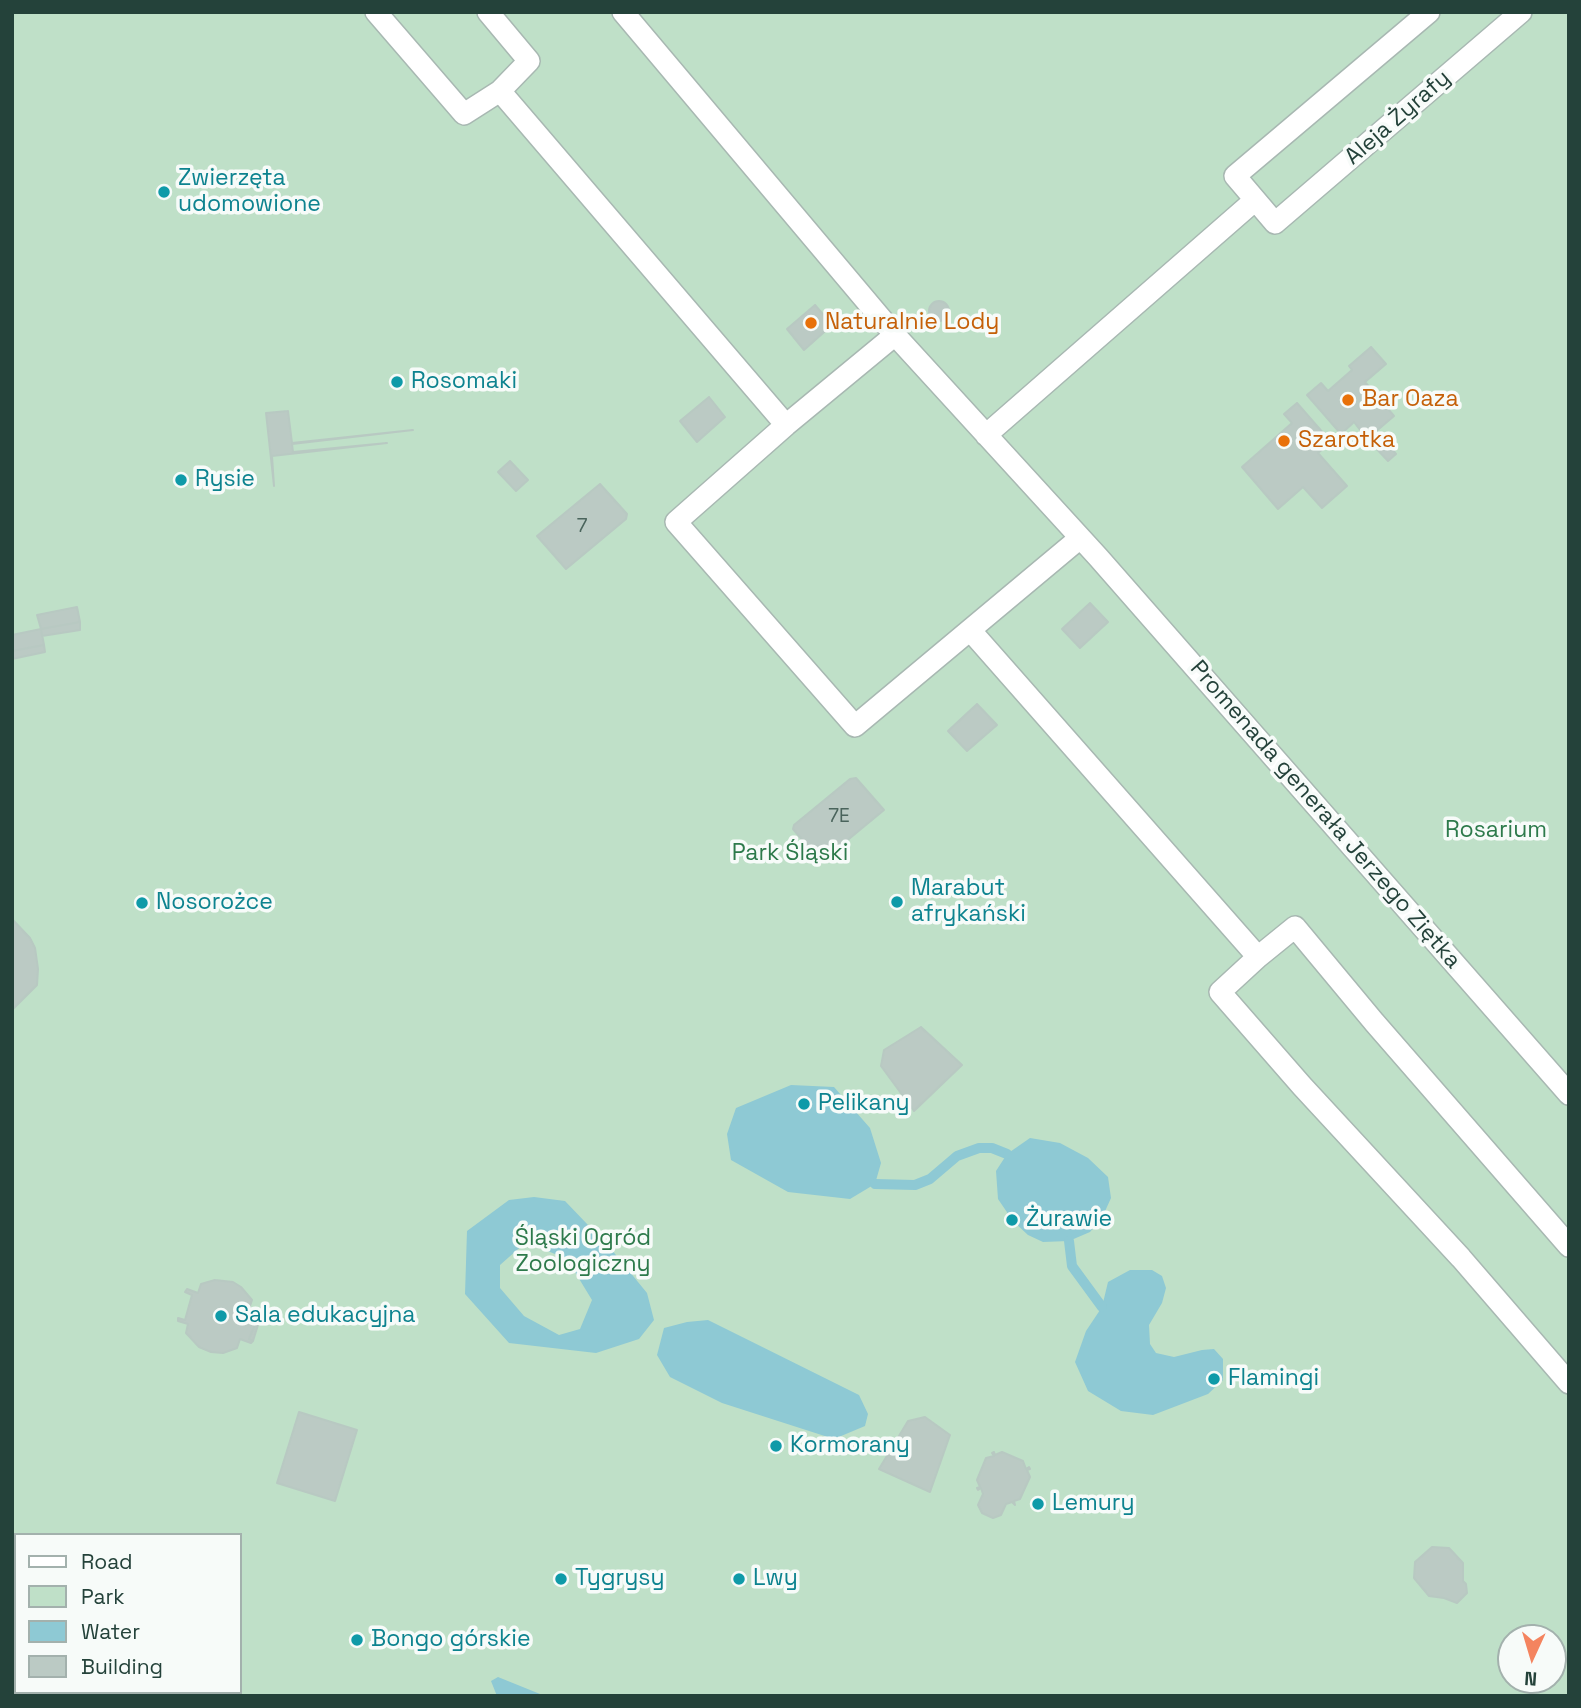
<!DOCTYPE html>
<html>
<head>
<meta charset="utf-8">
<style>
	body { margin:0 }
	#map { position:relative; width:1581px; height:1708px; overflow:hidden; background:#e6efeb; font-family:"Space Grotesk",sans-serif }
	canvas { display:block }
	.frame { position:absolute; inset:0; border:14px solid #24423a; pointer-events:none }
	.legend { position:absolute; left:14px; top:1533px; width:228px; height:161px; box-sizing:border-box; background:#f7fbf9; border:2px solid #a3b1ad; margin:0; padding:9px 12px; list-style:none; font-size:21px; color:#24423a }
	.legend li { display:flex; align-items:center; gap:14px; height:35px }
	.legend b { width:35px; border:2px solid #a3b1ad }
	.north { position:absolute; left:1497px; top:1624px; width:70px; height:70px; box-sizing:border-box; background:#f7fbf9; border:2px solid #a3b1ad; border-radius:50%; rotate:184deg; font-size:19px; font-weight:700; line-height:28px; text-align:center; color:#24423a }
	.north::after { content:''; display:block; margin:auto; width:24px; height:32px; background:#f4845f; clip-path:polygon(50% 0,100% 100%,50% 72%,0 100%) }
</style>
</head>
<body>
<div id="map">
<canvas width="1581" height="1708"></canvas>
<div class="frame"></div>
<ul class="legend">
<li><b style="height:9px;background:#fff"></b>Road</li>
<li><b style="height:19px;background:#bfe0c8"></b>Park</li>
<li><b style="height:19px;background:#8ec9d4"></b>Water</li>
<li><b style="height:19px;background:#bbcac4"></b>Building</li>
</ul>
<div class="north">N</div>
</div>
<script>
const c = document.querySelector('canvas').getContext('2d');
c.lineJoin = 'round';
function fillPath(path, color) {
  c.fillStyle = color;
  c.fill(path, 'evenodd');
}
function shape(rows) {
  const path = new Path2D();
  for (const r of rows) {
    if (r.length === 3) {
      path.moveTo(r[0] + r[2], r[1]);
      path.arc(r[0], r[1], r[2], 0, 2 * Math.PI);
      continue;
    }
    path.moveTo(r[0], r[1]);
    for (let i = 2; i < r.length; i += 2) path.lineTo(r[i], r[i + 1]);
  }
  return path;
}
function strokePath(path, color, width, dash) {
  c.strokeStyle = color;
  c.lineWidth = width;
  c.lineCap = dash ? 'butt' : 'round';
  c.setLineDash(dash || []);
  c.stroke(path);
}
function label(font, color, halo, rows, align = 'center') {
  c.font = font + ' "Space Grotesk",sans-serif';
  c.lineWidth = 7;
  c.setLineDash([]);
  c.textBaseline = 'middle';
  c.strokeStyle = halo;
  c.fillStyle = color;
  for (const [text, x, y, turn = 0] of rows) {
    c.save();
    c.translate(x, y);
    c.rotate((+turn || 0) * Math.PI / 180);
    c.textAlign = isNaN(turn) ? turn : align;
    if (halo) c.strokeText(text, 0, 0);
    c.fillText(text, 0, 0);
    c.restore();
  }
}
const green = shape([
	[12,12,1569,12,1569,1696,12,1696],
	[16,1535,240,1535,240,1692,16,1692],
	[1511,1638,1553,1638,1553,1680,1511,1680]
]);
const water = shape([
	[791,1085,834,1087,870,1128,881,1163,875,1184,850,1199,788,1192,731,1160,727,1134,736,1108],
	[1030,1138,1060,1143,1088,1158,1108,1177,1111,1198,1102,1218,1090,1232,1069,1241,1043,1242,1028,1235,1013,1221,998,1199,996,1171,1007,1154],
	[534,1197,565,1201,611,1249,647,1293,654,1320,639,1339,596,1353,509,1343,465,1294,467,1231,509,1200],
	[526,1242,567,1259,592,1300,580,1329,559,1335,524,1316,500,1288,500,1265],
	[1130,1270,1152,1270,1162,1276,1166,1288,1162,1303,1149,1325,1150,1344,1156,1353,1174,1357,1202,1350,1214,1349,1223,1359,1223,1380,1208,1394,1153,1415,1121,1411,1088,1391,1075,1362,1086,1331,1102,1307,1108,1282],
	[708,1320,859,1395,868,1414,865,1426,834,1439,722,1403,670,1377,657,1355,664,1328,687,1322],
	[16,1580,16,1692,129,1692,130,1696,12,1696,12,1581],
	[498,1677,545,1696,497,1696,491,1681]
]);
const stream = shape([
	[875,1184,915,1185,930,1179,957,1156,979,1148,992,1148,1007,1154],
	[1069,1241,1072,1266,1102,1307]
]);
const building = shape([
	[939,311,10],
	[815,305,832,325,804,350,787,329,815,305],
	[1371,347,1386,364,1365,382,1394,416,1367,439,1354,422,1341,434,1307,395,1321,383,1328,391,1352,370,1349,366,1371,347],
	[709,397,725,417,697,442,680,421,709,397],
	[1297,403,1331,442,1318,453,1347,486,1322,508,1303,487,1278,509,1242,467,1292,423,1284,414,1297,403],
	[288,411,292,443,413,430,292,444,293,452,387,443,272,456,274,486,266,413,288,411],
	[1381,436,1396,454,1388,461,1372,444,1381,436],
	[510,461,528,480,516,491,498,472,510,461],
	[600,484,627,514,626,519,566,569,537,536,600,484],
	[1090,603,1108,622,1080,648,1062,629,1090,603],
	[77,607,80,622,41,629,37,615,77,607],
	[80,622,80,630,42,636,41,629,80,622],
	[41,629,44,645,12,651,12,635,41,629],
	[44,645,45,652,12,659,12,651,44,645],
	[977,704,997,725,967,751,948,731,977,704],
	[856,778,884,810,821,862,793,829,794,825,850,779,856,778],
	[12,919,30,938,35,948,38,969,37,985,12,1010,12,919],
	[921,1027,962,1065,914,1111,881,1066,884,1050,921,1027],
	[215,1280,233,1282,241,1287,252,1300,249,1309,260,1312,261,1315,256,1314,254,1327,249,1339,253,1341,251,1343,240,1339,237,1348,223,1353,211,1352,199,1347,186,1333,188,1324,178,1321,178,1318,185,1320,192,1295,185,1292,187,1289,198,1293,201,1284,215,1280],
	[256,1314,261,1315,253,1341,249,1339,254,1327,256,1314],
	[299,1412,357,1430,335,1501,277,1483,299,1412],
	[925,1417,950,1435,930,1492,879,1469,908,1421,925,1417],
	[994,1452,995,1455,1002,1452,1023,1461,1026,1469,1029,1467,1030,1469,1027,1470,1030,1477,1020,1499,1014,1501,1015,1505,1012,1502,1006,1504,1001,1515,993,1518,982,1513,978,1505,983,1494,981,1488,978,1490,977,1488,980,1487,977,1480,986,1458,994,1456,992,1453,994,1452],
	[1432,1547,1449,1548,1463,1563,1463,1581,1466,1584,1467,1593,1457,1603,1444,1598,1429,1596,1414,1578,1415,1562,1432,1547]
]);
const street = shape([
	[376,12,464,114,500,91,529,61,488,12],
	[623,12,895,335,1098,557,1569,1094],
	[1429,12,1235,176,1275,223,1521,12],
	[500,91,786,425],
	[895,335,786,425,676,522,855,726,1080,538],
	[986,435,1254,201],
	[970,630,1258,957,1295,927,1374,1022,1569,1246],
	[1258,957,1220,992,1302,1086,1461,1258,1569,1383]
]);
const markers = [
	[164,192,7,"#0f9aa8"],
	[811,323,7,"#e8710a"],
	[397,382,7,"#0f9aa8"],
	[1348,400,7,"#e8710a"],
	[1284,441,7,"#e8710a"],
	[181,480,7,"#0f9aa8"],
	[897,902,7,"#0f9aa8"],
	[142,903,7,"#0f9aa8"],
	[804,1104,7,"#0f9aa8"],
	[1012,1220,7,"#0f9aa8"],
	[221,1316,7,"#0f9aa8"],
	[1214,1379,7,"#0f9aa8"],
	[776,1446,7,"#0f9aa8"],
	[1038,1504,7,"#0f9aa8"],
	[561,1579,7,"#0f9aa8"],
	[739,1579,7,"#0f9aa8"],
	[357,1640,7,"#0f9aa8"]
];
const numberNames = [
	["7",582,527],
	["7E",839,817]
];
const streetNames = [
	["Aleja Żyrafy",1398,118,-41],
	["Promenada generała Jerzego Ziętka",1325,815,49]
];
const cultureNames = [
	["Zwierzęta",178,179],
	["udomowione",178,205],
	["Rosomaki",411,382],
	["Rysie",195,480],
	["Marabut",911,889],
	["afrykański",911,915],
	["Nosorożce",156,903],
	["Pelikany",818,1104],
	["Żurawie",1026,1220],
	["Sala edukacyjna",235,1316],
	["Flamingi",1228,1379],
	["Kormorany",790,1446],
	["Lemury",1052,1504],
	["Tygrysy",575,1579],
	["Lwy",753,1579],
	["Bongo górskie",371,1640]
];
const foodNames = [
	["Naturalnie Lody",825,323],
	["Bar Oaza",1362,400],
	["Szarotka",1298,441]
];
const parkNames = [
	["Rosarium",1496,831],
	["Park Śląski",790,854],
	["Śląski Ogród",583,1239],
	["Zoologiczny",583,1265]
];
fillPath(green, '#bfe0c8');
fillPath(water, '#8ec9d4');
strokePath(stream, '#8ec9d4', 10);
fillPath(building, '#bbcac4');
strokePath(building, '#b8c9c2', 2);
strokePath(street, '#a8b8b2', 24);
strokePath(street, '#fff', 21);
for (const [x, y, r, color] of markers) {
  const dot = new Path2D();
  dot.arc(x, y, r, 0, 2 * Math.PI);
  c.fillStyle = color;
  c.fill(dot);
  strokePath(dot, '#f7fbf9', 2.5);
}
label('19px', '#4a645c', null, numberNames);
label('23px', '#24423a', '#f7fbf9', streetNames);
label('23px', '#0d838f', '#f7fbf9', cultureNames, 'left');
label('23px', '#c56008', '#f7fbf9', foodNames, 'left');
label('23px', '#2d7a4b', '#f7fbf9', parkNames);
</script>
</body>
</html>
